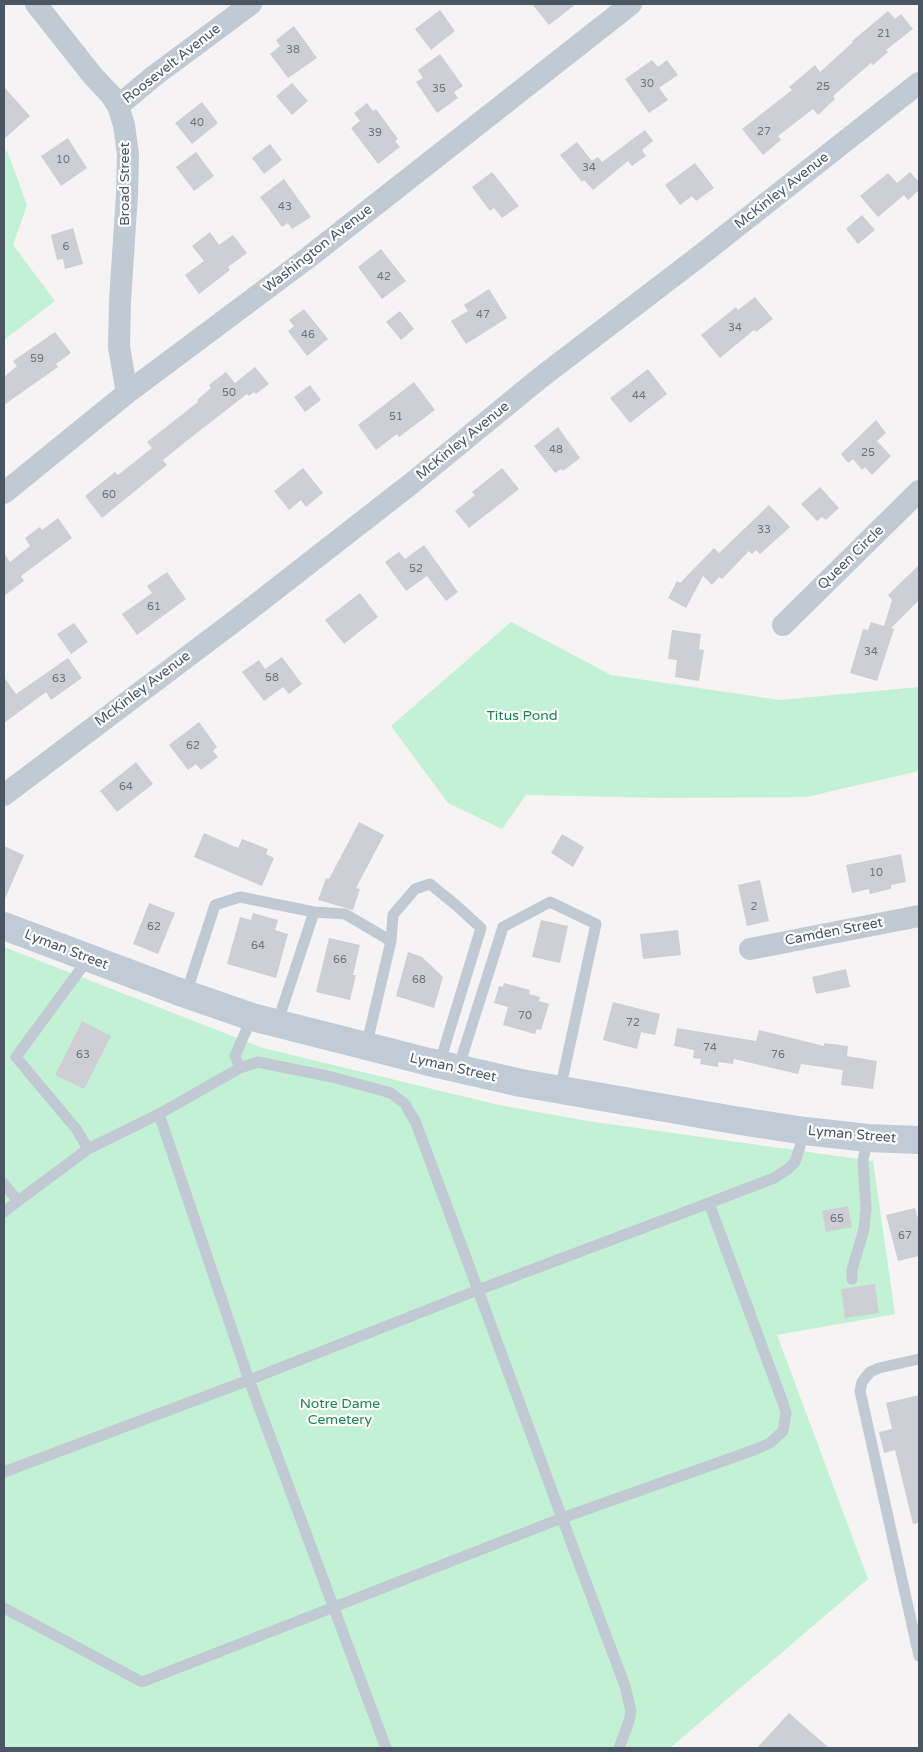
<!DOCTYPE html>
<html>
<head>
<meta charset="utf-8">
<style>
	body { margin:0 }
	#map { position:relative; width:923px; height:1752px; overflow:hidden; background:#f5f3f3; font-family:"Varela Round",sans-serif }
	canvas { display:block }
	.frame { position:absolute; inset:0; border:5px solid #4a5661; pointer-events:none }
</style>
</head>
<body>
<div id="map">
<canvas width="923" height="1752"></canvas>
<div class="frame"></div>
</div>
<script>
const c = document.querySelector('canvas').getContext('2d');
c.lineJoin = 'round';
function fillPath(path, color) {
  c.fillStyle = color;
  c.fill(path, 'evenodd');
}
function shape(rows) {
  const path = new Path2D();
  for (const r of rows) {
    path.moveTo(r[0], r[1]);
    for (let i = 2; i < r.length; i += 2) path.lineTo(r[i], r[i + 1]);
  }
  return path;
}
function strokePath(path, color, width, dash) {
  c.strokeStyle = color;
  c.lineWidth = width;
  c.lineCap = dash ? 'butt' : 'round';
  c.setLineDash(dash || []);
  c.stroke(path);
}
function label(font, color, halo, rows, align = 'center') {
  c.font = font + ' "Varela Round",sans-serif';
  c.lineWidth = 4.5;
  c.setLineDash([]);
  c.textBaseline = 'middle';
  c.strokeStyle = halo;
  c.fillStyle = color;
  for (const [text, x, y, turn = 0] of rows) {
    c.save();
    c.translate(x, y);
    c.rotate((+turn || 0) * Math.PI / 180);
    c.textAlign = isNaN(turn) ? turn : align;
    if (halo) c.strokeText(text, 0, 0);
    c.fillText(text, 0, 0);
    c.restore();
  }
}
const green = shape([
	[7,151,27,205,13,245,55,301,4,340,4,152],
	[511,622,611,675,780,700,919,687,919,771,806,797,666,798,526,795,502,829,448,803,391,726],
	[4,947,263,1048,499,1105,587,1121,873,1161,895,1314,777,1335,868,1579,670,1748,4,1748]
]);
const building = shape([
	[532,4,576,4,549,25],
	[440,10,455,31,431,50,415,29],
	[888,11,895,19,901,14,913,29,886,50,888,52,873,65,871,63,833,96,835,99,818,115,813,109,778,136,781,140,763,155,742,129,792,90,789,87,815,65,820,72,853,42,852,41],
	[294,26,317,58,288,78,270,54,280,46,276,40],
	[440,54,463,86,454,92,458,98,437,113,416,82,423,78,418,70],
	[652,60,658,67,667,60,678,75,659,88,668,100,649,113,625,79],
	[292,83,308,101,292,115,276,96],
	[4,87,30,116,4,139],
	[202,102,218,123,192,144,175,123],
	[367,103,373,111,376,109,398,139,395,141,400,147,378,164,351,128,360,121,354,113],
	[645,130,653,141,642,150,646,156,632,166,628,161,593,190,584,180,582,182,560,155,577,142,592,161,598,157,602,162],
	[68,138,87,168,61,186,41,156],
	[270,144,282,160,264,174,252,158],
	[196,152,214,176,194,191,176,167],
	[695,163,714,188,696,201,692,196,680,205,665,185],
	[492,172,519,206,502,218,494,208,490,211,472,187],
	[910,172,919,182,919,190,908,200,904,195,878,217,860,196,888,173,897,183],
	[284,179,311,217,292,229,288,223,282,227,260,197],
	[862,215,875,230,858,244,846,229],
	[73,228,83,264,65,269,63,259,57,260,51,235],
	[210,232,219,245,233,235,247,253,228,267,230,270,199,294,185,275,204,261,192,246],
	[381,249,406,281,382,299,358,267],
	[489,289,507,318,466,344,451,321,468,311,464,305],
	[755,297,773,319,756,332,754,330,720,358,701,335,736,307,738,310],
	[304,309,328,339,307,356,288,331,294,326,289,320],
	[400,311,414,329,401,340,386,322],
	[55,332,71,353,56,364,58,367,4,405,4,377,17,366,13,361],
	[255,367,269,384,256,394,254,392,249,396,247,394,189,439,163,460,167,465,102,518,85,496,115,472,118,475,152,448,147,442,198,402,197,400,211,388,209,385,226,372,235,383],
	[648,369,667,394,630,423,610,398],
	[414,382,435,410,399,437,397,434,376,450,358,425],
	[310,385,321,400,305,412,294,397],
	[876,420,886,433,877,441,891,456,872,475,865,467,862,470,853,459,848,463,841,454],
	[558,427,580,458,563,471,561,469,555,473,534,446],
	[303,468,323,493,306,507,301,500,289,510,274,491],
	[502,468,519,489,469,528,455,511,475,495,472,492],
	[820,487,839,508,826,520,822,517,817,521,801,504],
	[769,505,790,527,760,554,756,550,752,554,749,551,722,579,719,577,712,585,703,576,686,608,668,598,677,581,680,583,714,548,719,553],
	[58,518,72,538,21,576,24,581,4,596,4,553,10,562,30,546,25,538,40,527,42,530],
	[424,545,458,592,446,601,427,576,406,591,385,562,399,552,405,559],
	[919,565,919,600,891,628,894,629,877,681,850,673,863,629,868,630,871,622,884,626,892,600,888,595],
	[167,572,186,599,137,635,122,614,152,593,147,586],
	[360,593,378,617,344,644,325,620],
	[74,623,88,642,71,654,57,634],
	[672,630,701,634,699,649,704,650,699,681,675,677,677,660,668,659],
	[282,657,302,684,289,694,283,687,264,701,242,672,259,660,265,669],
	[68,658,82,678,51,700,46,692,4,723,4,677,16,694],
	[199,722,217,747,213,751,218,757,201,770,196,764,188,770,169,745],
	[136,762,153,784,117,812,100,791],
	[359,822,384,835,356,888,360,889,353,910,318,900,326,878,329,879],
	[204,833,238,848,242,839,268,849,266,854,274,858,262,886,194,857],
	[562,834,584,847,573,867,551,853],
	[4,846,24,855,4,901],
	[901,854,906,882,891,885,891,889,870,894,869,889,852,893,846,865],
	[760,880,769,921,747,926,738,885],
	[149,903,175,913,158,954,133,944],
	[253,913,278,920,275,930,288,934,276,978,227,964,240,917,251,920],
	[541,920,568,926,560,963,532,957],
	[678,930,681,955,643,959,640,934],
	[329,938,360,945,353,975,356,975,350,1000,316,992],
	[408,952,422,957,443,977,434,1008,396,996],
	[846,969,850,987,816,994,812,977],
	[504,983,530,990,529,994,540,997,539,1001,549,1004,541,1030,537,1029,535,1034,503,1025,508,1007,494,1003,499,986,503,987],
	[613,1002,660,1014,655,1035,641,1032,637,1049,603,1040],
	[82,1021,111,1036,84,1089,55,1075],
	[677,1028,756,1041,759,1030,824,1046,824,1043,848,1046,847,1056,877,1061,873,1089,841,1085,843,1070,801,1064,798,1074,734,1059,733,1064,718,1062,718,1067,700,1064,701,1059,693,1058,694,1050,674,1046],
	[848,1206,852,1227,826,1232,822,1211],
	[915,1208,919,1222,919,1256,898,1261,886,1215],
	[875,1284,879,1313,845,1318,841,1289],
	[919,1395,919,1523,913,1524,895,1450,884,1453,879,1432,892,1429,886,1403],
	[789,1713,829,1748,757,1748]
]);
const lane = shape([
	[391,941,393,915,415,889,430,884,457,906,481,928,439,1065],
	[88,959,16,1057,77,1130,88,1149],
	[186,994,215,905,240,897,314,912],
	[277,1024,314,912,345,914,391,941,366,1047],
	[240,1068,235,1056,252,1017],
	[458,1069,503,927,550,902,596,924,560,1090],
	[4,1184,18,1201,4,1212],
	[18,1201,88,1149,159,1114,240,1068,258,1062,332,1077,391,1093,405,1104,416,1123,478,1290,249,1380,159,1114],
	[709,1203,478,1290,562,1518,754,1450,770,1443,783,1431,786,1413,783,1403,709,1203,774,1178,788,1169,795,1162,805,1131],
	[852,1279,852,1270,864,1229,866,1208,863,1160,868,1138],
	[919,1359,879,1368,870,1372,862,1382,860,1391,919,1656],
	[4,1472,249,1380,386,1748],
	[4,1608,142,1682,562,1518,625,1686,631,1711,629,1721,619,1748]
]);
const street = shape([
	[36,4,93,76,111,95,118,106,124,125,128,154,127,194,120,301,119,347,127,393],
	[118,106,154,76,251,4],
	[4,493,127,393,309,257,631,4],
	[783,625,919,491],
	[4,795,240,617,412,483,540,378,697,258,919,83],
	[750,949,919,916]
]);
const secondary = shape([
	[4,926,177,991,252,1017,429,1062,521,1083,734,1120,805,1131,868,1138,919,1140]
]);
const numberNames = [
	["21",884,34],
	["38",293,50],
	["30",647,84],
	["25",823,87],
	["35",439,89],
	["40",197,123],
	["27",764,132],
	["39",375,133],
	["10",63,160],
	["34",589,168],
	["43",285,207],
	["6",66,247],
	["42",384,277],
	["47",483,315],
	["34",735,328],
	["46",308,335],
	["59",37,359],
	["50",229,393],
	["44",639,396],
	["51",396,417],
	["48",556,450],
	["25",868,453],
	["60",109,495],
	["33",764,530],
	["52",416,569],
	["61",154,607],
	["34",871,652],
	["58",272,678],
	["63",59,679],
	["62",193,746],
	["64",126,787],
	["10",876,873],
	["2",754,907],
	["62",154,927],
	["64",258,946],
	["66",340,960],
	["68",419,980],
	["70",525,1016],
	["72",633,1023],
	["74",710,1048],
	["63",83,1055],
	["76",778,1055],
	["65",837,1219],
	["67",905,1236]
];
const streetNames = [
	["Roosevelt Avenue",172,64,-38],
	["Broad Street",125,184,-90],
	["McKinley Avenue",782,191,-38],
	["Washington Avenue",318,249,-38],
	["McKinley Avenue",463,441,-39],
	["Queen Circle",851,558,-44],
	["McKinley Avenue",143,689,-37],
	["Camden Street",834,932,-11],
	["Lyman Street",66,950,21],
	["Lyman Street",453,1068,13],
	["Lyman Street",852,1135,5]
];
const parkNames = [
	["Titus Pond",522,716],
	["Notre Dame",340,1404],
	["Cemetery",340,1420]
];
fillPath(green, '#c3f1d5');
fillPath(building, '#cdcfd5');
strokePath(lane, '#c1cad2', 11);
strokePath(street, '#c1cad2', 22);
strokePath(secondary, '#c1cbd6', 28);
label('11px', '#6b747e', null, numberNames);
label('14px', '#4a5661', '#fff', streetNames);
label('14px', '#17864f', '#fff', parkNames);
</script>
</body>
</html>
